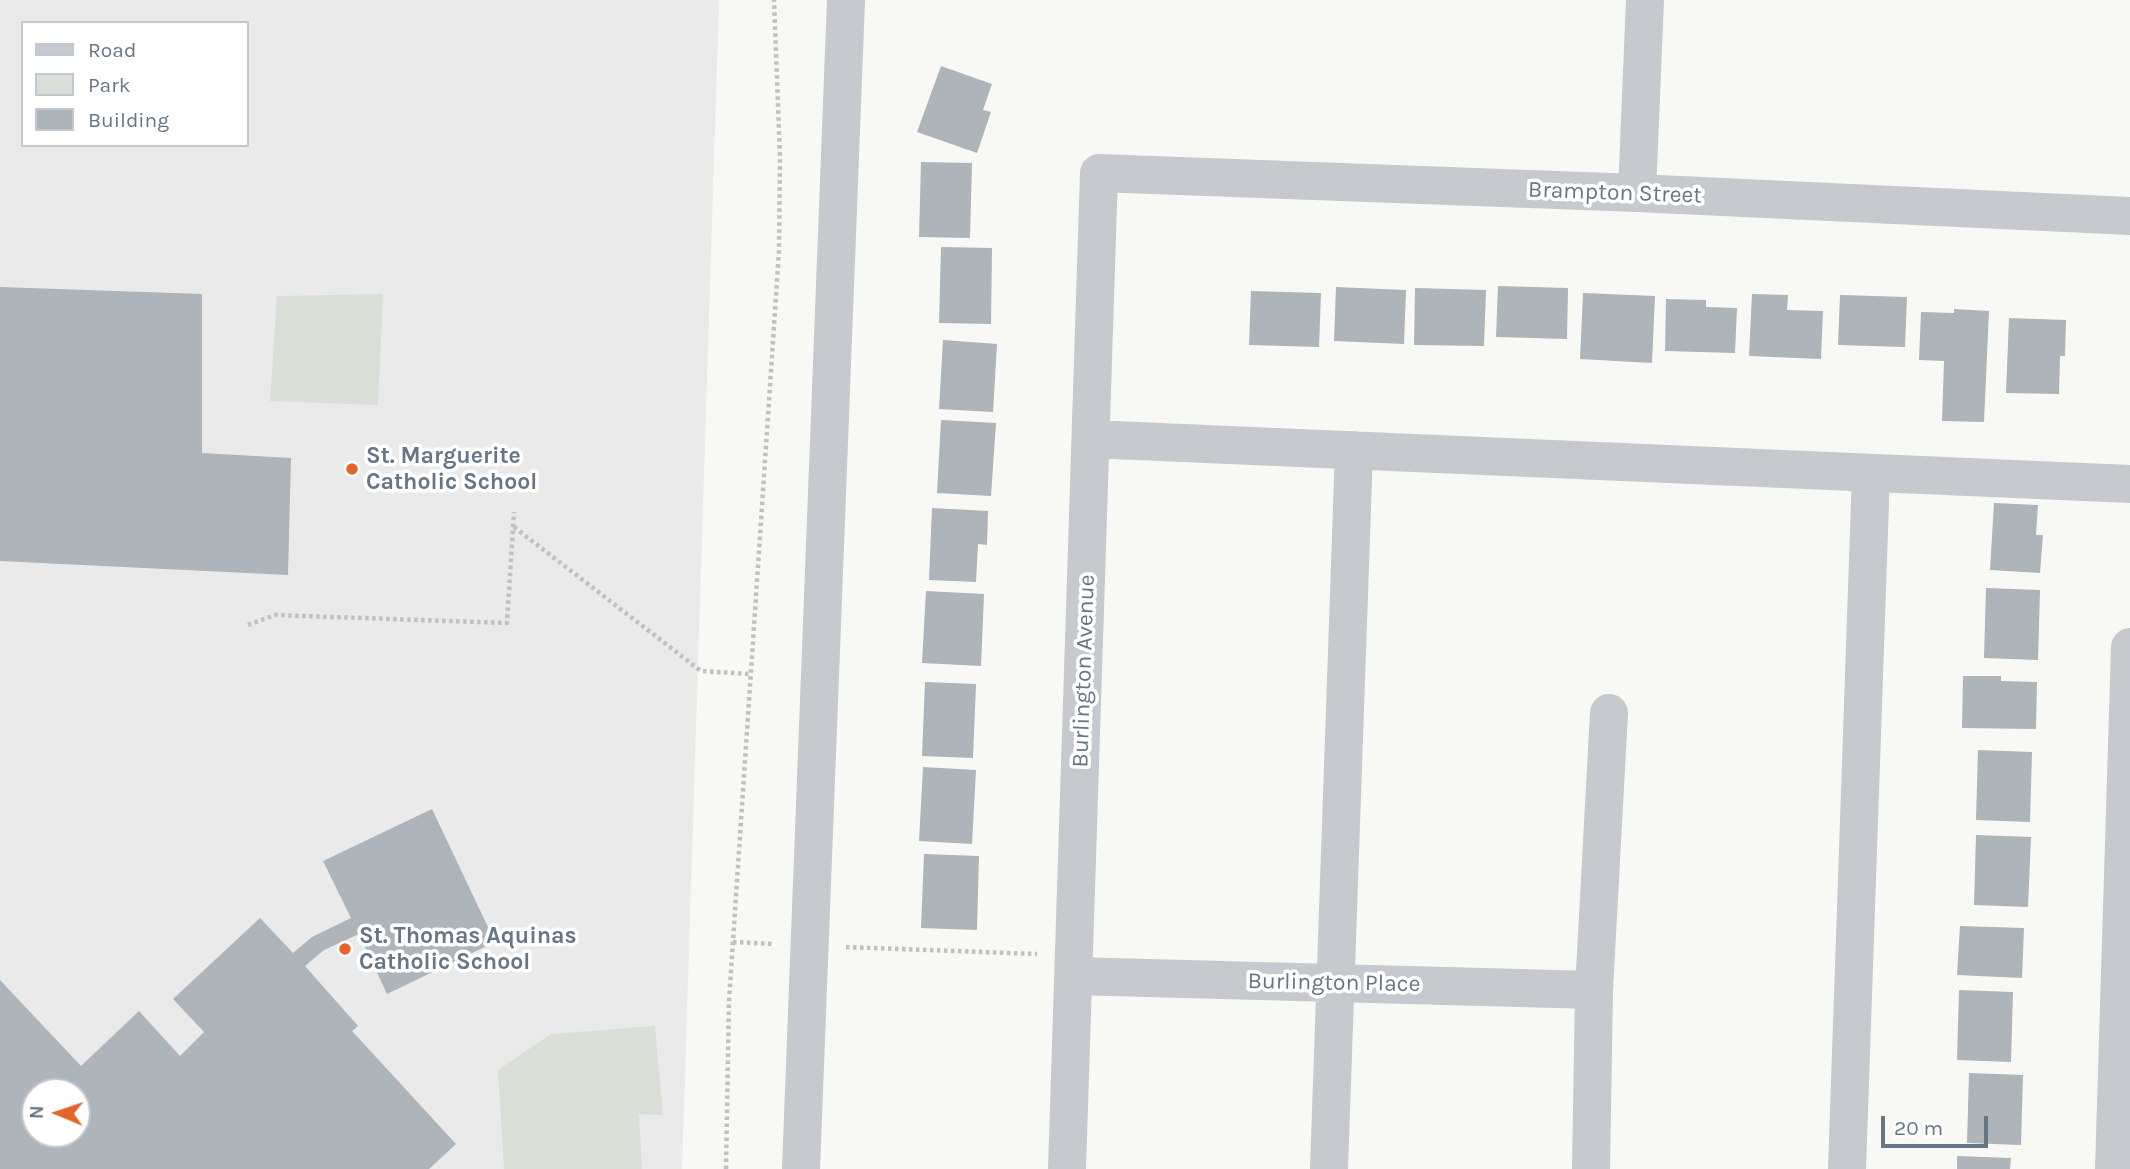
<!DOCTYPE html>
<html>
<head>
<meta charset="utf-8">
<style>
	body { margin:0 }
	#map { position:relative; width:2130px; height:1169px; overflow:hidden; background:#f8f8f5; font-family:Karla,sans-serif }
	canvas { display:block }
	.legend { position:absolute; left:21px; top:21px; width:228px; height:126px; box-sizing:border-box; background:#fff; border:2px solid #c2c8cf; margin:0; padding:9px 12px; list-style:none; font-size:21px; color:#677686 }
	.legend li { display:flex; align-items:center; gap:14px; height:35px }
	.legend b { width:35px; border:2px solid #c2c8cf }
	.north { position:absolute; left:21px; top:1078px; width:70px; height:70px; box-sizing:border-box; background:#fff; border:2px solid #c2c8cf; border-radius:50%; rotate:272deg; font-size:19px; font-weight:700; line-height:28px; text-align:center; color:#677686 }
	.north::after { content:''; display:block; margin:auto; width:24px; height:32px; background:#e4642a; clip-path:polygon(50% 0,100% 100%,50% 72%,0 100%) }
	.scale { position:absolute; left:1881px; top:1116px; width:107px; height:32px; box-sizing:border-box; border:4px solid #677686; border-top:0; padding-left:9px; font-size:21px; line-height:24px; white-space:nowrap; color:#677686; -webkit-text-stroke:5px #fff; paint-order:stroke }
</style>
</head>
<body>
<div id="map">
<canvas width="2130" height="1169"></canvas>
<ul class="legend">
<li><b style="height:9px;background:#c6c9cd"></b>Road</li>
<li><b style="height:19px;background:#d9dfd6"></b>Park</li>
<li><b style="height:19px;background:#adb4ba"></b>Building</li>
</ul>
<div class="north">N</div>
<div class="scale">20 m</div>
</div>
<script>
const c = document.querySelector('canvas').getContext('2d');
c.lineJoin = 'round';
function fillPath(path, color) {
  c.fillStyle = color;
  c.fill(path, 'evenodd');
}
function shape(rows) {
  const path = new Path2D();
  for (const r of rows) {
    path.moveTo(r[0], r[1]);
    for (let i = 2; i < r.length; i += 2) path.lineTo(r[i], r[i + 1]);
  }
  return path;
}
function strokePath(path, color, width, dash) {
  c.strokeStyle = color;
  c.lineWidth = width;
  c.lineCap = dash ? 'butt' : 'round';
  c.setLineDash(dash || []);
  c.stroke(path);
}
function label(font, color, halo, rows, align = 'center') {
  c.font = font + ' Karla,sans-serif';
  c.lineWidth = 7;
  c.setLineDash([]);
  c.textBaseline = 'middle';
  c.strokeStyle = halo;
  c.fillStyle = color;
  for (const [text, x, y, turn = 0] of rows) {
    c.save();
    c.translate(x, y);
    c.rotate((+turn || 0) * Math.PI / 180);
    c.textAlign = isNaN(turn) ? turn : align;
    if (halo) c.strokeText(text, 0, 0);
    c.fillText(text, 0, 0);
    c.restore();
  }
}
const built = shape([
	[0,0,719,0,682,1169,0,1169],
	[23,23,247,23,247,145,23,145],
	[35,1092,77,1092,77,1134,35,1134]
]);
const green = shape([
	[383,294,378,405,270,401,277,296],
	[655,1026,663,1115,639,1114,642,1169,504,1169,498,1070,551,1034]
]);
const building = shape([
	[941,66,992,84,983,110,991,112,977,153,917,132],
	[921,162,972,163,970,238,919,237],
	[941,247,992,248,991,324,939,323],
	[1498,286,1568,288,1567,339,1496,337],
	[0,287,202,294,202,453,291,458,288,575,0,561],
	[1336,287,1406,290,1404,344,1334,341],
	[1415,288,1486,290,1484,346,1414,345],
	[1251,291,1321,293,1319,347,1249,345],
	[1583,293,1655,296,1652,363,1580,359],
	[1752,294,1788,295,1787,310,1823,311,1821,359,1749,356],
	[1840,295,1907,297,1905,347,1838,345],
	[1666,299,1706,300,1706,307,1737,308,1735,353,1665,351],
	[1954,309,1989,311,1984,422,1942,421,1944,361,1919,360,1921,312,1954,313],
	[2009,318,2066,320,2065,356,2060,356,2059,394,2006,393],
	[943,340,997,344,993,412,939,409],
	[941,420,996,423,991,496,937,493],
	[1994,503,2038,505,2036,535,2043,535,2040,573,1990,570],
	[932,508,988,511,987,545,978,544,976,582,929,580],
	[1986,588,2040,590,2038,660,1984,658],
	[926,591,984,594,981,666,922,663],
	[1963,676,2001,676,2001,681,2037,682,2036,729,1962,728],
	[925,682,976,684,973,758,922,756],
	[1978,750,2032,752,2030,822,1976,820],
	[923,767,976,770,972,844,919,841],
	[432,809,495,942,387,994,359,934,324,950,305,966,358,1026,352,1031,456,1144,429,1169,0,1169,0,980,81,1066,139,1011,180,1056,204,1032,173,999,260,918,293,953,312,937,351,918,323,861],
	[35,1092,77,1092,77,1134,35,1134],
	[1976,835,2031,837,2028,907,1974,905],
	[924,854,979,856,977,930,921,928],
	[1960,926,2024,928,2022,978,1957,975],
	[1959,990,2013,992,2011,1062,1957,1060],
	[1969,1073,2023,1075,2021,1145,1967,1143],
	[1957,1156,2011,1158,2010,1169,1957,1169]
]);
const path = shape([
	[514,527,701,671,750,674],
	[248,625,275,615,507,623,514,512],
	[733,942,774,944],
	[846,947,1037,954],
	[726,1169,729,1001,779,251,780,157,774,0]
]);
const minor = shape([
	[1637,193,1645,0],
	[1091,439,2130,484],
	[1074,976,1594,990],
	[801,1169,846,0],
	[1067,1169,1099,173,1637,193,2130,216],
	[1329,1169,1354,450],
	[1591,1169,1594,990,1609,713],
	[1847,1169,1871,473],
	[2114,1169,2130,647]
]);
const markers = [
	[352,469,7,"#e4642a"],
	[345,949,7,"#e4642a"]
];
const streetNames = [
	["Brampton Street",1615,193,2],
	["Burlington Avenue",1084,671,-88],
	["Burlington Place",1334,983,1]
];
const poiNames = [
	["St. Marguerite",366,456],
	["Catholic School",366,482],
	["St. Thomas Aquinas",359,936],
	["Catholic School",359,962]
];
fillPath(built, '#e9eae9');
fillPath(green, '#d9dfd6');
fillPath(building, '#adb4ba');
strokePath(path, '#bec0c2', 4.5, [3.5, 3.5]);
strokePath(minor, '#c6c9cd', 38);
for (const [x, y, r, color] of markers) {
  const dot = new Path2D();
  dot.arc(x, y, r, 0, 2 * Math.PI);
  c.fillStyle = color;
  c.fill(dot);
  strokePath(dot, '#fff', 2.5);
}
label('23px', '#677686', '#fff', streetNames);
label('bold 23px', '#677686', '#fff', poiNames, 'left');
</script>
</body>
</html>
